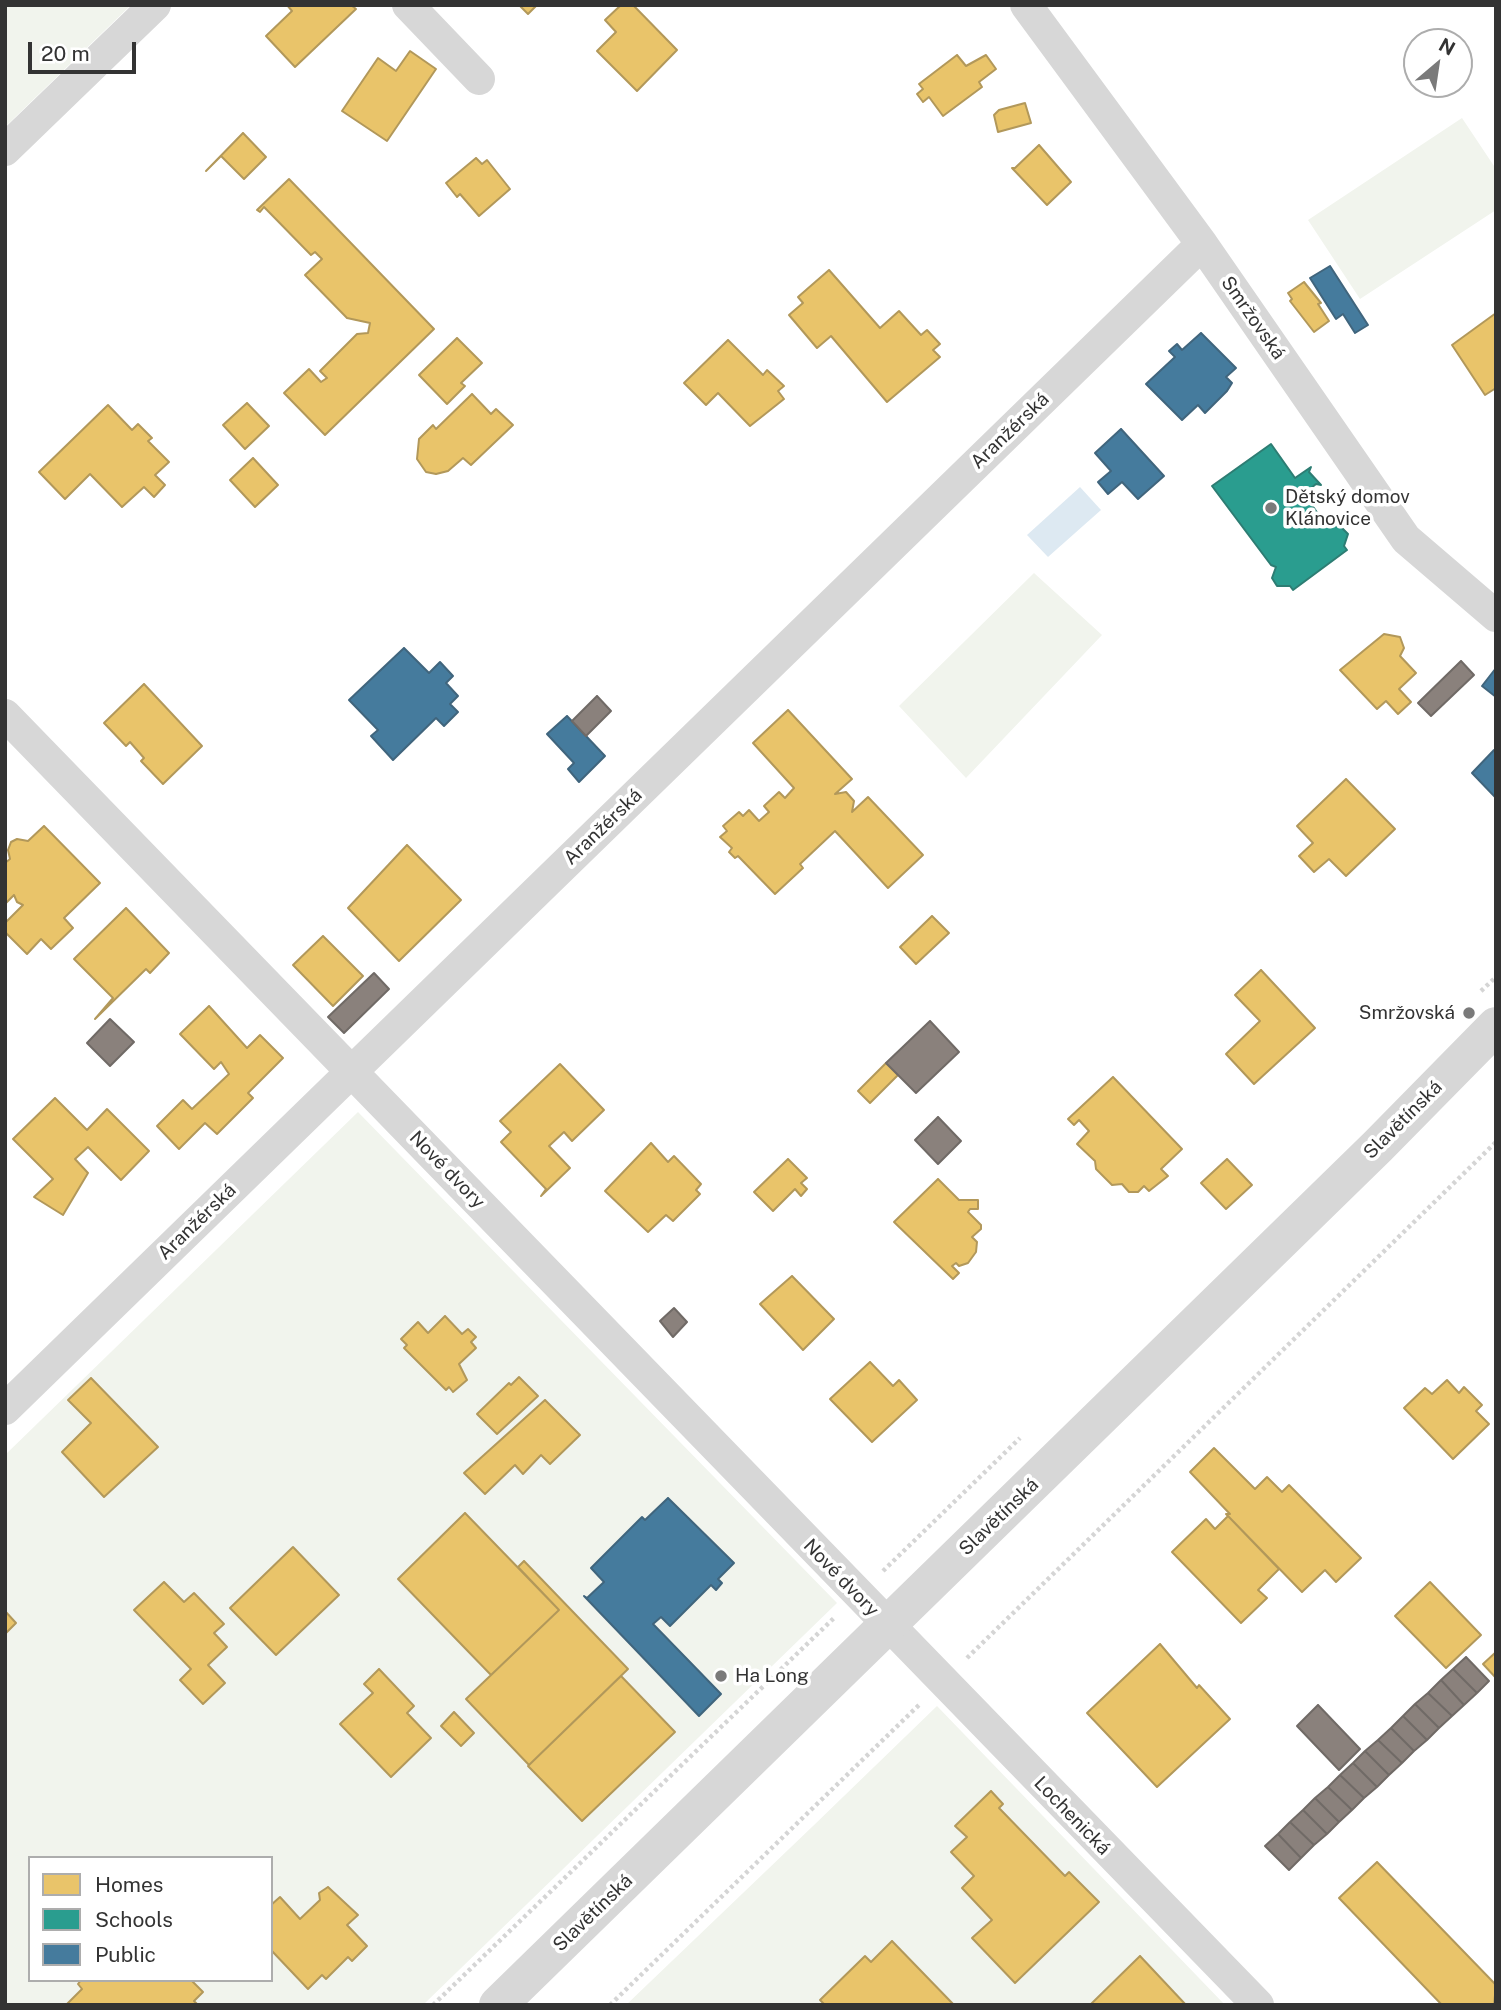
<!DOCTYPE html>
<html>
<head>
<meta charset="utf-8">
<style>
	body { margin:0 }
	#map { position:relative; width:1501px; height:2010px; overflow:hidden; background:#fff; font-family:"Public Sans",sans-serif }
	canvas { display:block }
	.frame { position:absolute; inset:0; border:7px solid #333; pointer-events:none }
	.legend { position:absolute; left:28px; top:1856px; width:245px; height:126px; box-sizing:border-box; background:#fff; border:2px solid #adadad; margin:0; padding:9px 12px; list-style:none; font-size:21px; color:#333 }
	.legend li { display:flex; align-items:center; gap:14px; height:35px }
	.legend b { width:35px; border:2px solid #adadad }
	.north { position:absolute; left:1403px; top:28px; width:70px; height:70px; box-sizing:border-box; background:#fff; border:2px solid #adadad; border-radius:50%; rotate:29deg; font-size:19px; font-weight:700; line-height:28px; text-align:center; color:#333 }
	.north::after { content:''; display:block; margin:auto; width:24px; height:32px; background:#7a7a7a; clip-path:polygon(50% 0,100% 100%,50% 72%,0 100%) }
	.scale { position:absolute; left:28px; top:42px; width:108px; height:32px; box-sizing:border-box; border:4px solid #333; border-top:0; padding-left:9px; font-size:21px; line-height:24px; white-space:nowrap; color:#333; -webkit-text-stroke:5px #fff; paint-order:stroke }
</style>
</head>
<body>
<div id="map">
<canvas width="1501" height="2010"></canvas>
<div class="frame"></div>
<ul class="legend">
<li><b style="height:19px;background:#e9c46a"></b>Homes</li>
<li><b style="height:19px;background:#2a9d8f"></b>Schools</li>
<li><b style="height:19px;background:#457b9d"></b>Public</li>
</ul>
<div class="north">N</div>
<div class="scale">20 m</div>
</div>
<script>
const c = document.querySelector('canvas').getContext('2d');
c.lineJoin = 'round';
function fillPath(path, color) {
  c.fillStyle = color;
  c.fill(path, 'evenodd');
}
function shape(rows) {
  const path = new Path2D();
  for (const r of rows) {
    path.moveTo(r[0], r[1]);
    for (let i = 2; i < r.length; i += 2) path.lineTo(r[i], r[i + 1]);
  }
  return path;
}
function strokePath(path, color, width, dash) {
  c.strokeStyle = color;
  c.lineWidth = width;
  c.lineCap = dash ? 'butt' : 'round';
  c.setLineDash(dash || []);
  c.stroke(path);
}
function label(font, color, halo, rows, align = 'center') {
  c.font = font + ' "Public Sans",sans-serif';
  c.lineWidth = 7;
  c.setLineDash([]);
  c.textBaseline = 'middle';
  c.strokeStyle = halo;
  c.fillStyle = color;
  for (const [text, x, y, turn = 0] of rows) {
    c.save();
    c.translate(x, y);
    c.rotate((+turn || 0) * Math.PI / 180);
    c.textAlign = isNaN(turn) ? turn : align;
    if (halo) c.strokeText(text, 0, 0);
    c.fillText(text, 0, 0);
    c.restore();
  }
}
const green = shape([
	[5,5,131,5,5,127],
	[1462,118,1496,169,1496,210,1360,299,1308,220],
	[1034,573,1102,635,966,778,899,706],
	[358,1112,837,1603,423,2005,5,2005,5,1455],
	[30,1858,271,1858,271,1980,30,1980],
	[937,1706,1225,2005,626,2005,813,1826]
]);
const water = shape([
	[1080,487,1101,510,1048,557,1027,535]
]);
const homes = shape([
	[287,5,351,5,356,9,295,67,266,36,292,11,287,5],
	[519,5,537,5,528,14,519,5],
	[621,5,633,5,677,50,637,91,597,51,616,32,605,20,621,5],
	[410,51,436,69,387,141,342,111,378,58,396,71,410,51],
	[957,55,966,66,986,55,996,69,979,82,982,87,943,116,929,97,923,102,917,94,923,89,919,84,957,55],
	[1025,103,1031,123,998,132,994,115,999,110,1025,103],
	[243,133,266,157,244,179,221,156,206,171,243,133],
	[1039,145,1071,182,1047,205,1012,168,1015,168,1039,145],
	[476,158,482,164,487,160,510,189,479,216,460,194,457,197,446,183,476,158],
	[289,179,434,329,325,435,284,393,309,369,321,382,327,378,320,371,357,334,368,333,370,323,347,318,305,275,322,259,315,252,311,255,264,207,260,212,257,210,289,179],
	[829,270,880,328,899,311,921,335,927,330,940,344,933,350,940,357,887,402,831,336,817,348,789,315,803,303,798,297,829,270],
	[1304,282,1321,303,1318,304,1329,321,1314,332,1290,301,1292,299,1288,293,1304,282],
	[1496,313,1496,388,1485,395,1452,345,1496,313],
	[457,338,482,363,461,383,465,386,447,404,419,375,457,338],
	[728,340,763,375,767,370,784,386,778,391,784,399,750,426,718,393,706,405,684,383,728,340],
	[472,394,491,414,496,409,513,425,471,465,463,458,448,471,436,474,426,472,417,459,419,439,433,425,436,429,472,394],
	[247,403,269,426,245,449,223,425,247,403],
	[108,405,132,430,138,424,152,438,148,441,169,462,155,475,165,485,154,497,144,487,122,507,90,474,65,499,39,472,108,405],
	[253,458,278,485,255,507,230,480,253,458],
	[1384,634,1400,637,1404,648,1400,656,1416,673,1399,689,1411,702,1398,714,1386,701,1377,709,1340,670,1384,634],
	[144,684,202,746,163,784,141,761,144,758,130,742,126,746,104,723,144,684],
	[788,710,852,779,835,794,846,792,854,801,852,812,868,797,923,855,888,888,835,831,800,864,803,868,775,894,738,856,735,858,729,852,732,848,720,837,727,831,723,826,739,812,743,816,749,810,759,821,769,812,764,806,779,792,785,798,794,788,753,743,788,710],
	[1346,779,1395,829,1346,876,1329,859,1314,872,1299,856,1313,843,1297,826,1346,779],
	[44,826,100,883,64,918,73,928,51,949,41,939,27,954,5,932,5,923,23,905,17,902,14,895,5,904,5,863,10,859,8,850,11,842,17,839,28,841,44,826],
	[407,845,461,900,399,961,348,908,407,845],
	[126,908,169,953,150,973,146,969,95,1019,113,998,74,959,126,908],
	[932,916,949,933,916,964,900,947,932,916],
	[323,936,363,976,333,1006,293,965,323,936],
	[1261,970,1315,1028,1254,1084,1226,1054,1260,1021,1235,995,1261,970],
	[209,1006,247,1048,260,1035,283,1058,248,1093,253,1098,217,1134,205,1123,179,1149,157,1126,183,1100,192,1109,229,1074,221,1062,214,1069,180,1034,209,1006],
	[886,1063,898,1075,870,1103,858,1091,886,1063],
	[560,1064,604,1110,572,1141,564,1132,549,1146,570,1168,541,1196,546,1189,501,1142,511,1132,500,1121,560,1064],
	[1113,1077,1182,1149,1161,1169,1168,1176,1149,1191,1144,1186,1138,1192,1129,1192,1122,1184,1112,1185,1096,1169,1095,1161,1077,1144,1089,1131,1079,1120,1074,1125,1068,1119,1113,1077],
	[55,1098,87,1130,107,1109,149,1151,121,1180,88,1147,75,1159,88,1173,63,1215,34,1197,53,1179,13,1139,55,1098],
	[651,1143,668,1162,674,1156,701,1184,696,1190,700,1194,673,1221,666,1215,648,1232,605,1191,651,1143],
	[788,1159,807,1178,801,1183,807,1189,801,1196,795,1189,773,1211,754,1192,788,1159],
	[1227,1159,1252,1185,1226,1209,1201,1183,1227,1159],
	[938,1179,959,1200,978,1200,978,1209,970,1209,968,1212,981,1225,981,1229,972,1237,977,1242,976,1252,968,1263,959,1266,956,1263,952,1266,959,1273,953,1279,894,1222,938,1179],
	[792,1276,834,1319,803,1350,760,1304,792,1276],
	[445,1316,462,1334,468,1329,476,1337,471,1342,476,1348,459,1364,467,1380,453,1392,449,1387,446,1390,404,1348,407,1345,401,1339,418,1322,428,1333,445,1316],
	[870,1362,893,1386,899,1380,917,1400,872,1442,830,1399,870,1362],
	[519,1377,538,1396,497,1434,477,1414,509,1383,511,1385,519,1377],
	[91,1378,158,1447,104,1497,62,1452,91,1423,68,1400,91,1378],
	[1447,1380,1459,1393,1464,1387,1482,1405,1476,1411,1489,1424,1453,1459,1404,1408,1425,1388,1432,1394,1447,1380],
	[545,1400,580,1435,550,1464,541,1455,523,1474,515,1465,485,1494,464,1473,545,1400],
	[1214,1448,1255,1489,1267,1477,1282,1492,1289,1485,1361,1558,1336,1582,1325,1570,1302,1592,1228,1516,1226,1514,1230,1514,1190,1472,1214,1448],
	[465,1513,559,1610,491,1675,398,1579,465,1513],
	[1228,1516,1279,1569,1258,1590,1267,1598,1241,1623,1172,1552,1206,1519,1215,1529,1228,1516],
	[293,1547,339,1595,276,1655,230,1608,293,1547],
	[524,1561,628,1669,529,1765,466,1699,559,1610,518,1567,524,1561],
	[164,1582,184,1602,194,1593,224,1624,214,1633,227,1647,208,1665,225,1683,203,1704,180,1680,191,1669,134,1610,164,1582],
	[1430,1582,1481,1635,1446,1668,1395,1616,1430,1582],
	[5,1611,16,1623,5,1634,5,1611],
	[1160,1644,1197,1688,1199,1685,1230,1719,1157,1787,1087,1713,1160,1644],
	[1496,1652,1496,1678,1483,1664,1496,1652],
	[379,1669,414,1706,407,1713,431,1738,391,1777,340,1724,373,1693,364,1684,379,1669],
	[621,1676,675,1732,582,1821,528,1766,621,1676],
	[454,1712,474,1733,461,1746,441,1726,454,1712],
	[991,1791,1003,1804,999,1808,1065,1876,1069,1872,1099,1902,1015,1983,972,1938,992,1920,962,1888,974,1876,951,1852,967,1837,955,1826,991,1791],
	[1377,1862,1496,1985,1494,2005,1442,2005,1339,1898,1377,1862],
	[328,1887,358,1915,347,1925,367,1946,352,1961,348,1957,326,1979,322,1975,308,1989,271,1950,271,1905,280,1897,300,1919,320,1900,319,1893,328,1887],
	[892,1941,954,2005,825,2005,820,2000,865,1956,871,1962,892,1941],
	[1140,1956,1186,2005,1090,2005,1140,1956],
	[81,1980,191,1980,203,1992,194,2001,198,2005,66,2005,82,1989,78,1984,81,1980]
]);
const schools = shape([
	[1271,444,1295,478,1311,467,1309,472,1321,485,1316,484,1304,494,1326,525,1341,527,1348,534,1344,546,1347,550,1293,590,1290,586,1277,586,1272,578,1276,567,1271,565,1212,486,1271,444]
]);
const public = shape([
	[1330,266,1368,325,1355,333,1343,314,1336,319,1310,278,1330,266],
	[1201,333,1236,368,1226,377,1232,383,1227,391,1205,413,1198,405,1182,420,1146,384,1175,357,1169,351,1177,344,1182,350,1201,333],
	[1121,429,1164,476,1138,499,1122,482,1108,494,1098,482,1111,471,1095,453,1121,429],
	[404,648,429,673,440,662,453,676,446,683,458,696,450,704,458,712,444,726,436,718,393,760,371,736,378,730,349,700,404,648],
	[1496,668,1496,697,1482,686,1496,668],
	[567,716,605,756,579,782,568,769,574,763,547,734,567,716],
	[1494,750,1496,751,1496,798,1472,773,1494,750],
	[668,1498,734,1563,718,1579,722,1583,716,1590,711,1585,670,1626,661,1617,653,1624,721,1694,699,1716,584,1596,587,1598,604,1582,591,1568,642,1517,645,1520,668,1498]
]);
const industry = shape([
	[1461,661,1474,675,1431,716,1418,703,1461,661],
	[597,696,611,711,586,736,572,721,597,696],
	[374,973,389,989,344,1033,328,1017,374,973],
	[110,1019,134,1042,110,1066,87,1043,110,1019],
	[930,1021,959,1052,916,1093,886,1063,930,1021],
	[938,1117,961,1141,938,1164,915,1140,938,1117],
	[674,1308,687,1322,673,1337,660,1321,674,1308],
	[1466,1657,1489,1681,1477,1693,1453,1669,1466,1657],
	[1453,1669,1477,1693,1464,1705,1441,1680,1453,1669],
	[1441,1680,1464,1705,1452,1716,1428,1693,1441,1680],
	[1428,1693,1452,1716,1439,1728,1415,1704,1428,1693],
	[1415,1704,1439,1728,1427,1740,1403,1716,1415,1704],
	[1318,1705,1360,1749,1339,1770,1297,1726,1318,1705],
	[1403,1716,1427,1740,1414,1751,1391,1728,1403,1716],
	[1391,1728,1414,1751,1402,1763,1378,1740,1391,1728],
	[1378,1740,1402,1763,1389,1775,1365,1751,1378,1740],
	[1365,1751,1389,1775,1377,1787,1353,1763,1365,1751],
	[1353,1763,1377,1787,1364,1798,1340,1775,1353,1763],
	[1340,1775,1364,1798,1352,1810,1328,1787,1340,1775],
	[1328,1787,1352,1810,1339,1822,1315,1798,1328,1787],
	[1315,1798,1339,1822,1327,1834,1303,1810,1315,1798],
	[1303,1810,1327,1834,1314,1845,1290,1822,1303,1810],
	[1290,1822,1314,1845,1301,1858,1278,1834,1290,1822],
	[1278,1834,1301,1858,1289,1870,1265,1846,1278,1834]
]);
const path = shape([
	[1481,991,1496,977],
	[883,1571,1020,1438],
	[967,1658,1496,1142],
	[433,2005,834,1618],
	[610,2005,921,1703]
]);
const minor = shape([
	[408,5,479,79],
	[1026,5,1202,244,1406,539,1496,616],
	[5,150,155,5],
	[5,715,1258,2005],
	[5,1409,1202,244]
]);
const tertiary = shape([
	[498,2005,1378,1146,1496,1026]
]);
const markers = [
	[1271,508,7,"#7a7a7a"],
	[1469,1013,7,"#7a7a7a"],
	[721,1676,7,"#7a7a7a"]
];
const streetNames = [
	["Smržovská",1253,318,55],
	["Aranžérská",1010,431,-44],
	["Aranžérská",603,827,-44],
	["Slavětínská",1403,1120,-45],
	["Nové dvory",447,1170,46],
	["Aranžérská",197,1222,-44],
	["Slavětínská",999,1517,-44],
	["Nové dvory",841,1578,46],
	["Lochenická",1072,1816,46],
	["Slavětínská",593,1913,-44]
];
const poiNames = [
	["Dětský domov",1285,497],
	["Klánovice",1285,519],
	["Smržovská",1455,1013,"right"],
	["Ha Long",735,1676]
];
fillPath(green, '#f1f4ed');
fillPath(water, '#dde9f2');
fillPath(homes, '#e9c46a');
strokePath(homes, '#b2985a', 2);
fillPath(schools, '#2a9d8f');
strokePath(schools, '#2d7d73', 2);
fillPath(public, '#457b9d');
strokePath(public, '#40657d', 2);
fillPath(industry, '#8a817c');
strokePath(industry, '#706a66', 2);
strokePath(path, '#d5d5d5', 4.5, [3.5, 3.5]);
strokePath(minor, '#d7d7d7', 32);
strokePath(tertiary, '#d7d7d7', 38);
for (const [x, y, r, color] of markers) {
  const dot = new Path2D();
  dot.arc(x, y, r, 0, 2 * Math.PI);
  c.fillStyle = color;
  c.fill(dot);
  strokePath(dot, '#fff', 2.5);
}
label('19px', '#333', '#fff', streetNames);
label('19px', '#333', '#fff', poiNames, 'left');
</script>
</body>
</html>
